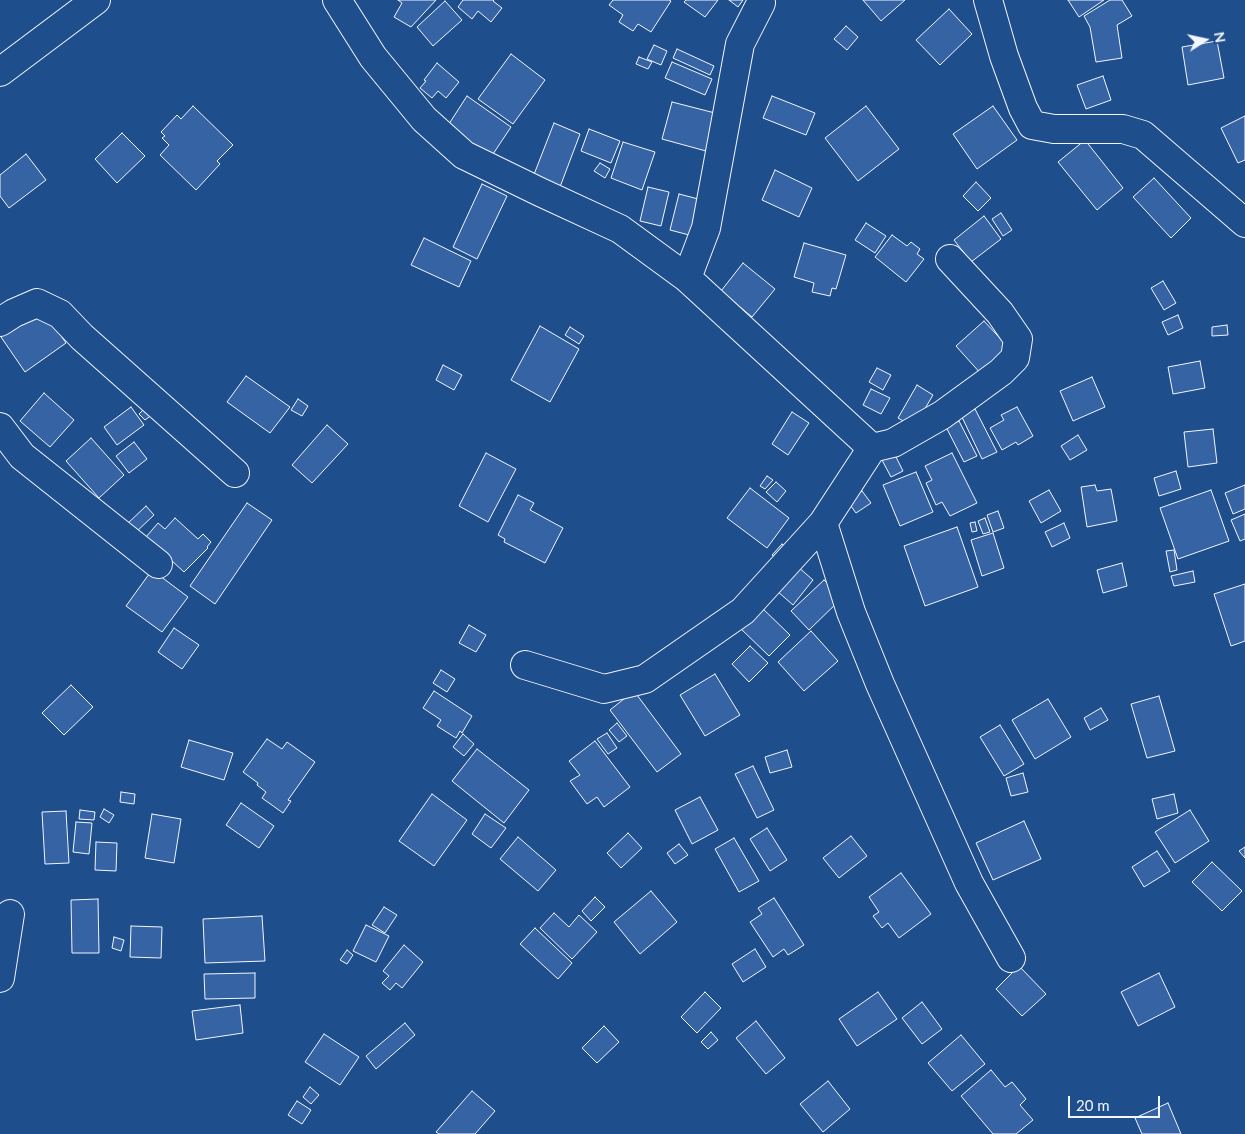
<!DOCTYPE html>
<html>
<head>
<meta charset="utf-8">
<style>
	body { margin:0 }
	#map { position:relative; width:1245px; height:1134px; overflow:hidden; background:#1f4e8c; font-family:Lato,sans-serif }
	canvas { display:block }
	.north { position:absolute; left:1180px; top:15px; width:50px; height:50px; -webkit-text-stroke:4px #1f4e8c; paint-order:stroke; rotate:80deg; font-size:14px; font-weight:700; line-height:20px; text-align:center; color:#f2f6ff }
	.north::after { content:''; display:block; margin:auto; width:18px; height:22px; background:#f2f6ff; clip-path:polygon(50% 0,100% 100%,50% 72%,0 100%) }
	.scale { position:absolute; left:1068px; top:1096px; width:92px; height:22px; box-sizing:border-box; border:2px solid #f2f6ff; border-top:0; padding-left:6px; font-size:15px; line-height:18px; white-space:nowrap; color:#f2f6ff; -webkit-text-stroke:4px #1f4e8c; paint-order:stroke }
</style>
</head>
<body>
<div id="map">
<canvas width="1245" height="1134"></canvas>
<div class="north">N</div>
<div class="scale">20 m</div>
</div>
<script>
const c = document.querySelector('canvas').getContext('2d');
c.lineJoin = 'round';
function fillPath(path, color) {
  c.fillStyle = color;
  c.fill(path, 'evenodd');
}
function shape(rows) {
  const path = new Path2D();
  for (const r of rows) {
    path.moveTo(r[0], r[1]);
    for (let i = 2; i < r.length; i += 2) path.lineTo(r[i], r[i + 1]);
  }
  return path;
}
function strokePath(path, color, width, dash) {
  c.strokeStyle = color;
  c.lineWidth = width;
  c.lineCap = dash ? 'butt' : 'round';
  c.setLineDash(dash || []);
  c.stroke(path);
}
const building = shape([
	[398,0,436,0,411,27,394,17,402,3,398,0],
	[463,0,494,0,493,1,502,8,491,22,478,11,472,19,458,7,463,0],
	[613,0,669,0,671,1,651,32,638,24,633,31,619,22,623,15,609,5,613,0],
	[686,0,718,0,705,17,684,2,686,0],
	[729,0,743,0,738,7,729,0],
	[863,0,905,0,881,21,863,0],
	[1068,0,1104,0,1079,17,1068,0],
	[1110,0,1122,0,1132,16,1117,25,1122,58,1096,62,1090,27,1084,16,1110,0],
	[445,1,462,20,433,46,417,27,445,1],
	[949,9,972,34,940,65,916,40,949,9],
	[846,26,858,37,847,50,834,39,846,26],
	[1217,41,1224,78,1188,85,1182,47,1217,41],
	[654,45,667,51,661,65,647,59,654,45],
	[677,49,714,66,710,75,673,58,677,49],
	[511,54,545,80,513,124,478,99,511,54],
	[639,57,652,62,648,69,636,64,639,57],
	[672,62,712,79,705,95,665,78,672,62],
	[437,63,459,82,446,98,438,91,432,98,420,88,426,81,424,80,437,63],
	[1103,76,1111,100,1086,109,1077,85,1103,76],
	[467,96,511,127,491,157,447,127,467,96],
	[772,96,815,113,806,135,763,118,772,96],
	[672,102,715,113,706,151,662,139,672,102],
	[193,106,233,145,217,161,220,164,196,190,160,155,169,145,162,138,165,136,161,132,177,115,181,119,193,106],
	[866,106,899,149,858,181,825,138,866,106],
	[993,106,1017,140,977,169,953,134,993,106],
	[1245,116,1245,160,1238,163,1221,128,1245,116],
	[554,123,580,134,560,187,533,177,554,123],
	[589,129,620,141,611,163,581,151,589,129],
	[122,133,145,156,117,183,95,159,122,133],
	[1085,140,1123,188,1097,210,1058,162,1085,140],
	[623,142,655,152,642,190,611,178,623,142],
	[26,154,46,180,9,208,0,196,0,175,26,154],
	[600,163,610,169,605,178,594,171,600,163],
	[775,170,812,188,799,217,762,200,775,170],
	[1154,178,1191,218,1171,238,1133,197,1154,178],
	[976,182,991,198,978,211,963,196,976,182],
	[482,184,507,196,477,259,453,247,482,184],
	[648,187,669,192,661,226,640,221,648,187],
	[679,194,702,200,693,236,670,230,679,194],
	[1001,213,1012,230,1003,236,992,219,1001,213],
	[984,216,1001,239,971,262,954,240,984,216],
	[866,223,886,236,875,253,855,240,866,223],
	[892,235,907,246,911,242,920,249,917,254,924,259,906,282,875,257,892,235],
	[424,238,471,261,459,287,411,265,424,238],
	[804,243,846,255,836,289,832,288,830,296,812,292,814,283,794,277,804,243],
	[743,263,775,289,752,317,721,291,743,263],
	[1163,281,1176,303,1164,310,1151,288,1163,281],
	[42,308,66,343,25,372,1,337,42,308],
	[1178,315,1183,328,1168,335,1162,322,1178,315],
	[984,321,1010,349,982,375,956,346,984,321],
	[1227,325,1228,335,1212,336,1212,327,1227,325],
	[540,326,579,349,550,402,511,380,540,326],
	[570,327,584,336,579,344,565,335,570,327],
	[1200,361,1205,388,1173,394,1168,367,1200,361],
	[443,365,462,375,454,390,436,380,443,365],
	[877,368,891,375,883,390,869,382,877,368],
	[246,376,290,407,270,433,227,402,246,376],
	[1092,377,1105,407,1073,421,1060,391,1092,377],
	[917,385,933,395,914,427,898,418,917,385],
	[871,389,890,398,881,414,863,405,871,389],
	[44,393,74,420,50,447,20,421,44,393],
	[298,399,308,406,302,416,291,410,298,399],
	[131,407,144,425,117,445,104,427,131,407],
	[146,407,153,414,145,420,139,414,146,407],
	[1017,407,1033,436,1018,445,1016,442,1002,450,990,428,1004,420,1001,415,1017,407],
	[975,409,997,452,982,459,961,415,975,409],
	[792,412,809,423,788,455,772,444,792,412],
	[959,421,977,456,964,462,946,427,959,421],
	[327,425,348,444,312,483,292,465,327,425],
	[1213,429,1217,463,1188,467,1184,432,1213,429],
	[1078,435,1087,450,1070,460,1061,446,1078,435],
	[91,438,124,475,99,498,66,461,91,438],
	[134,442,147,459,129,473,116,456,134,442],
	[486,453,516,469,488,522,459,506,486,453],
	[894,453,903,471,891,477,882,460,894,453],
	[952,453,977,503,950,516,942,502,936,505,926,483,932,480,925,466,952,453],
	[1176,471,1181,489,1159,496,1154,478,1176,471],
	[916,472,933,512,900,526,883,485,916,472],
	[767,476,773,480,765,489,760,486,767,476],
	[776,482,786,491,777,502,766,492,776,482],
	[1095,485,1097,491,1111,489,1117,521,1087,527,1081,487,1095,485],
	[1245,485,1245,509,1233,514,1225,493,1245,485],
	[750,488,789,518,767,548,727,518,750,488],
	[1049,490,1061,511,1041,523,1029,501,1049,490],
	[1211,490,1229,541,1178,559,1160,508,1211,490],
	[862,491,871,503,856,513,848,502,862,491],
	[518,495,534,503,530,510,563,528,545,563,504,542,505,539,498,535,518,495],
	[247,503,272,520,215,604,190,586,247,503],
	[146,506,154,515,134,534,126,525,146,506],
	[998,511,1004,528,993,532,987,515,998,511],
	[1245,514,1245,539,1240,541,1231,520,1245,514],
	[175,518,198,539,203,534,211,542,207,547,208,548,184,572,146,537,158,523,165,529,175,518],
	[985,518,990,532,983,534,978,521,985,518],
	[975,522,977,531,972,532,970,523,975,522],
	[1064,523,1070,538,1052,547,1045,532,1064,523],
	[957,527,978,587,925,606,904,546,957,527],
	[993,533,1004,568,982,576,971,540,993,533],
	[782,544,791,552,782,563,772,555,782,544],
	[1174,550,1177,570,1170,572,1166,551,1174,550],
	[1122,563,1127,586,1103,593,1097,570,1122,563],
	[797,566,813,580,793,605,777,591,797,566],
	[152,570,188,597,162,632,126,606,152,570],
	[1193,571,1195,582,1174,586,1171,576,1193,571],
	[824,580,842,598,809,630,791,611,824,580],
	[1245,584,1245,641,1231,646,1214,594,1245,584],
	[759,605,790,635,769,656,739,627,759,605],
	[469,625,486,635,476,652,459,643,469,625],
	[174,628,199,645,182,669,158,652,174,628],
	[811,631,838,661,804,691,778,662,811,631],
	[750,646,768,663,749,682,732,664,750,646],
	[441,670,455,679,447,692,433,683,441,670],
	[715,674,740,715,705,736,680,695,715,674],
	[71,685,93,707,64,735,42,713,71,685],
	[434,691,472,716,462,733,460,731,456,738,437,726,441,720,423,708,434,691],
	[634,691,681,754,657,772,610,710,634,691],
	[1159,696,1175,751,1147,758,1131,704,1159,696],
	[1048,699,1071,737,1035,759,1012,720,1048,699],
	[1101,708,1108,720,1090,730,1084,718,1101,708],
	[617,723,627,736,619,742,609,730,617,723],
	[1000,725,1024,764,1004,776,980,737,1000,725],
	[607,733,617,748,608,754,597,739,607,733],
	[463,734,474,744,464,756,453,747,463,734],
	[267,739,282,749,287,742,315,762,288,800,291,801,283,813,262,798,266,792,257,785,258,783,243,772,267,739],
	[189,740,233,753,224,780,181,767,189,740],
	[595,741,630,787,604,807,597,797,587,804,570,781,580,775,569,761,595,741],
	[477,749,529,790,504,823,452,781,477,749],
	[787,750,792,767,770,773,765,757,787,750],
	[753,766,774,810,757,818,735,774,753,766],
	[1023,773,1028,792,1011,796,1006,778,1023,773],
	[121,792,135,794,134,804,120,802,121,792],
	[432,794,467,820,434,866,399,841,432,794],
	[1174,794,1178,813,1157,819,1152,799,1174,794],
	[700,797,718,830,692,844,675,810,700,797],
	[241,803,274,826,259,848,226,825,241,803],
	[104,809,114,815,109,823,100,817,104,809],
	[80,810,95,812,94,820,79,819,80,810],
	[1190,810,1209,841,1175,863,1155,832,1190,810],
	[66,811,69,863,45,864,42,812,66,811],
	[152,814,181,819,174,863,145,858,152,814],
	[485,814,506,828,491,848,472,834,485,814],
	[1024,821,1041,859,993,880,976,843,1024,821],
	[76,822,92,823,89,854,73,852,76,822],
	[767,828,787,860,770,871,750,839,767,828],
	[628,833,642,848,621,868,607,853,628,833],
	[851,836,867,856,839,878,823,858,851,836],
	[518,837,556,870,538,891,500,859,518,837],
	[734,838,759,881,739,892,715,849,734,838],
	[96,842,117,843,116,871,95,870,96,842],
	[679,844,688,855,675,864,667,853,679,844],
	[1245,847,1245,858,1239,851,1245,847],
	[1157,851,1170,871,1144,887,1132,867,1157,851],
	[1212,862,1242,891,1222,911,1192,882,1212,862],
	[901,873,931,914,899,938,888,923,882,928,873,916,879,912,869,897,901,873],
	[651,891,677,922,640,954,614,922,651,891],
	[595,897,605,907,591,921,582,911,595,897],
	[774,898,804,945,788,955,784,949,773,957,750,922,762,914,758,908,774,898],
	[98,899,99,953,72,953,71,900,98,899],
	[384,907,397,915,385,933,372,925,384,907],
	[554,913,569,927,579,915,597,932,572,959,540,928,554,913],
	[262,916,265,961,205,963,203,919,262,916],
	[366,925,389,936,376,962,353,951,366,925],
	[131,926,162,927,161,958,130,957,131,926],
	[535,928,572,963,558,979,520,944,535,928],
	[114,937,124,940,121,951,112,948,114,937],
	[404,945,423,962,402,988,396,983,390,990,382,983,389,976,383,971,404,945],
	[755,949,766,967,743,982,732,964,755,949],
	[347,950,353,955,347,964,340,960,347,950],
	[1019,966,1046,994,1022,1016,996,989,1019,966],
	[255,973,255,998,205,999,204,974,255,973],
	[1159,973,1175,1007,1138,1026,1121,992,1159,973],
	[705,992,721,1008,697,1033,681,1017,705,992],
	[878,992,897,1019,857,1046,839,1019,878,992],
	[922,1002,942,1029,922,1044,902,1018,922,1002],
	[240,1005,243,1033,196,1040,192,1011,240,1005],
	[756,1021,785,1058,766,1074,736,1038,756,1021],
	[405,1023,415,1035,376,1069,366,1056,405,1023],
	[604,1026,619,1042,597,1063,582,1048,604,1026],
	[711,1032,718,1040,708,1049,701,1042,711,1032],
	[324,1034,359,1057,340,1085,305,1062,324,1034],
	[961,1035,985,1064,952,1091,928,1063,961,1035],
	[991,1070,1005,1087,1012,1082,1026,1099,1020,1105,1033,1120,1016,1134,993,1134,961,1096,991,1070],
	[828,1081,850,1109,823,1132,800,1104,828,1081],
	[310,1087,319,1095,311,1104,303,1097,310,1087],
	[472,1091,495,1111,475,1134,439,1134,436,1132,472,1091],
	[297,1101,311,1110,302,1124,288,1115,297,1101],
	[1168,1103,1181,1134,1142,1134,1135,1118,1168,1103]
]);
const minor = shape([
	[337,0,373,57,424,119,464,155,540,192,620,229,687,278,872,448,893,443,942,415,1001,372,1015,358,1018,339,1000,313,950,259],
	[988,0,1004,56,1023,108,1032,125,1054,129,1123,129,1143,135,1245,223],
	[0,72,96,0],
	[687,278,706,228,740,44,761,3],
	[0,322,14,313,37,303,60,314,82,337,235,473],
	[0,427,22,456,158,564],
	[823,523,851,612,880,684,969,883,1011,958],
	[525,665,604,689,645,679,743,611,823,523,872,448],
	[0,978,10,914]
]);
fillPath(building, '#3563a3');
strokePath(building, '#f2f6ff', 1);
strokePath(minor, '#f2f6ff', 30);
strokePath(minor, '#1f4e8c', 28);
</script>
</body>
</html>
